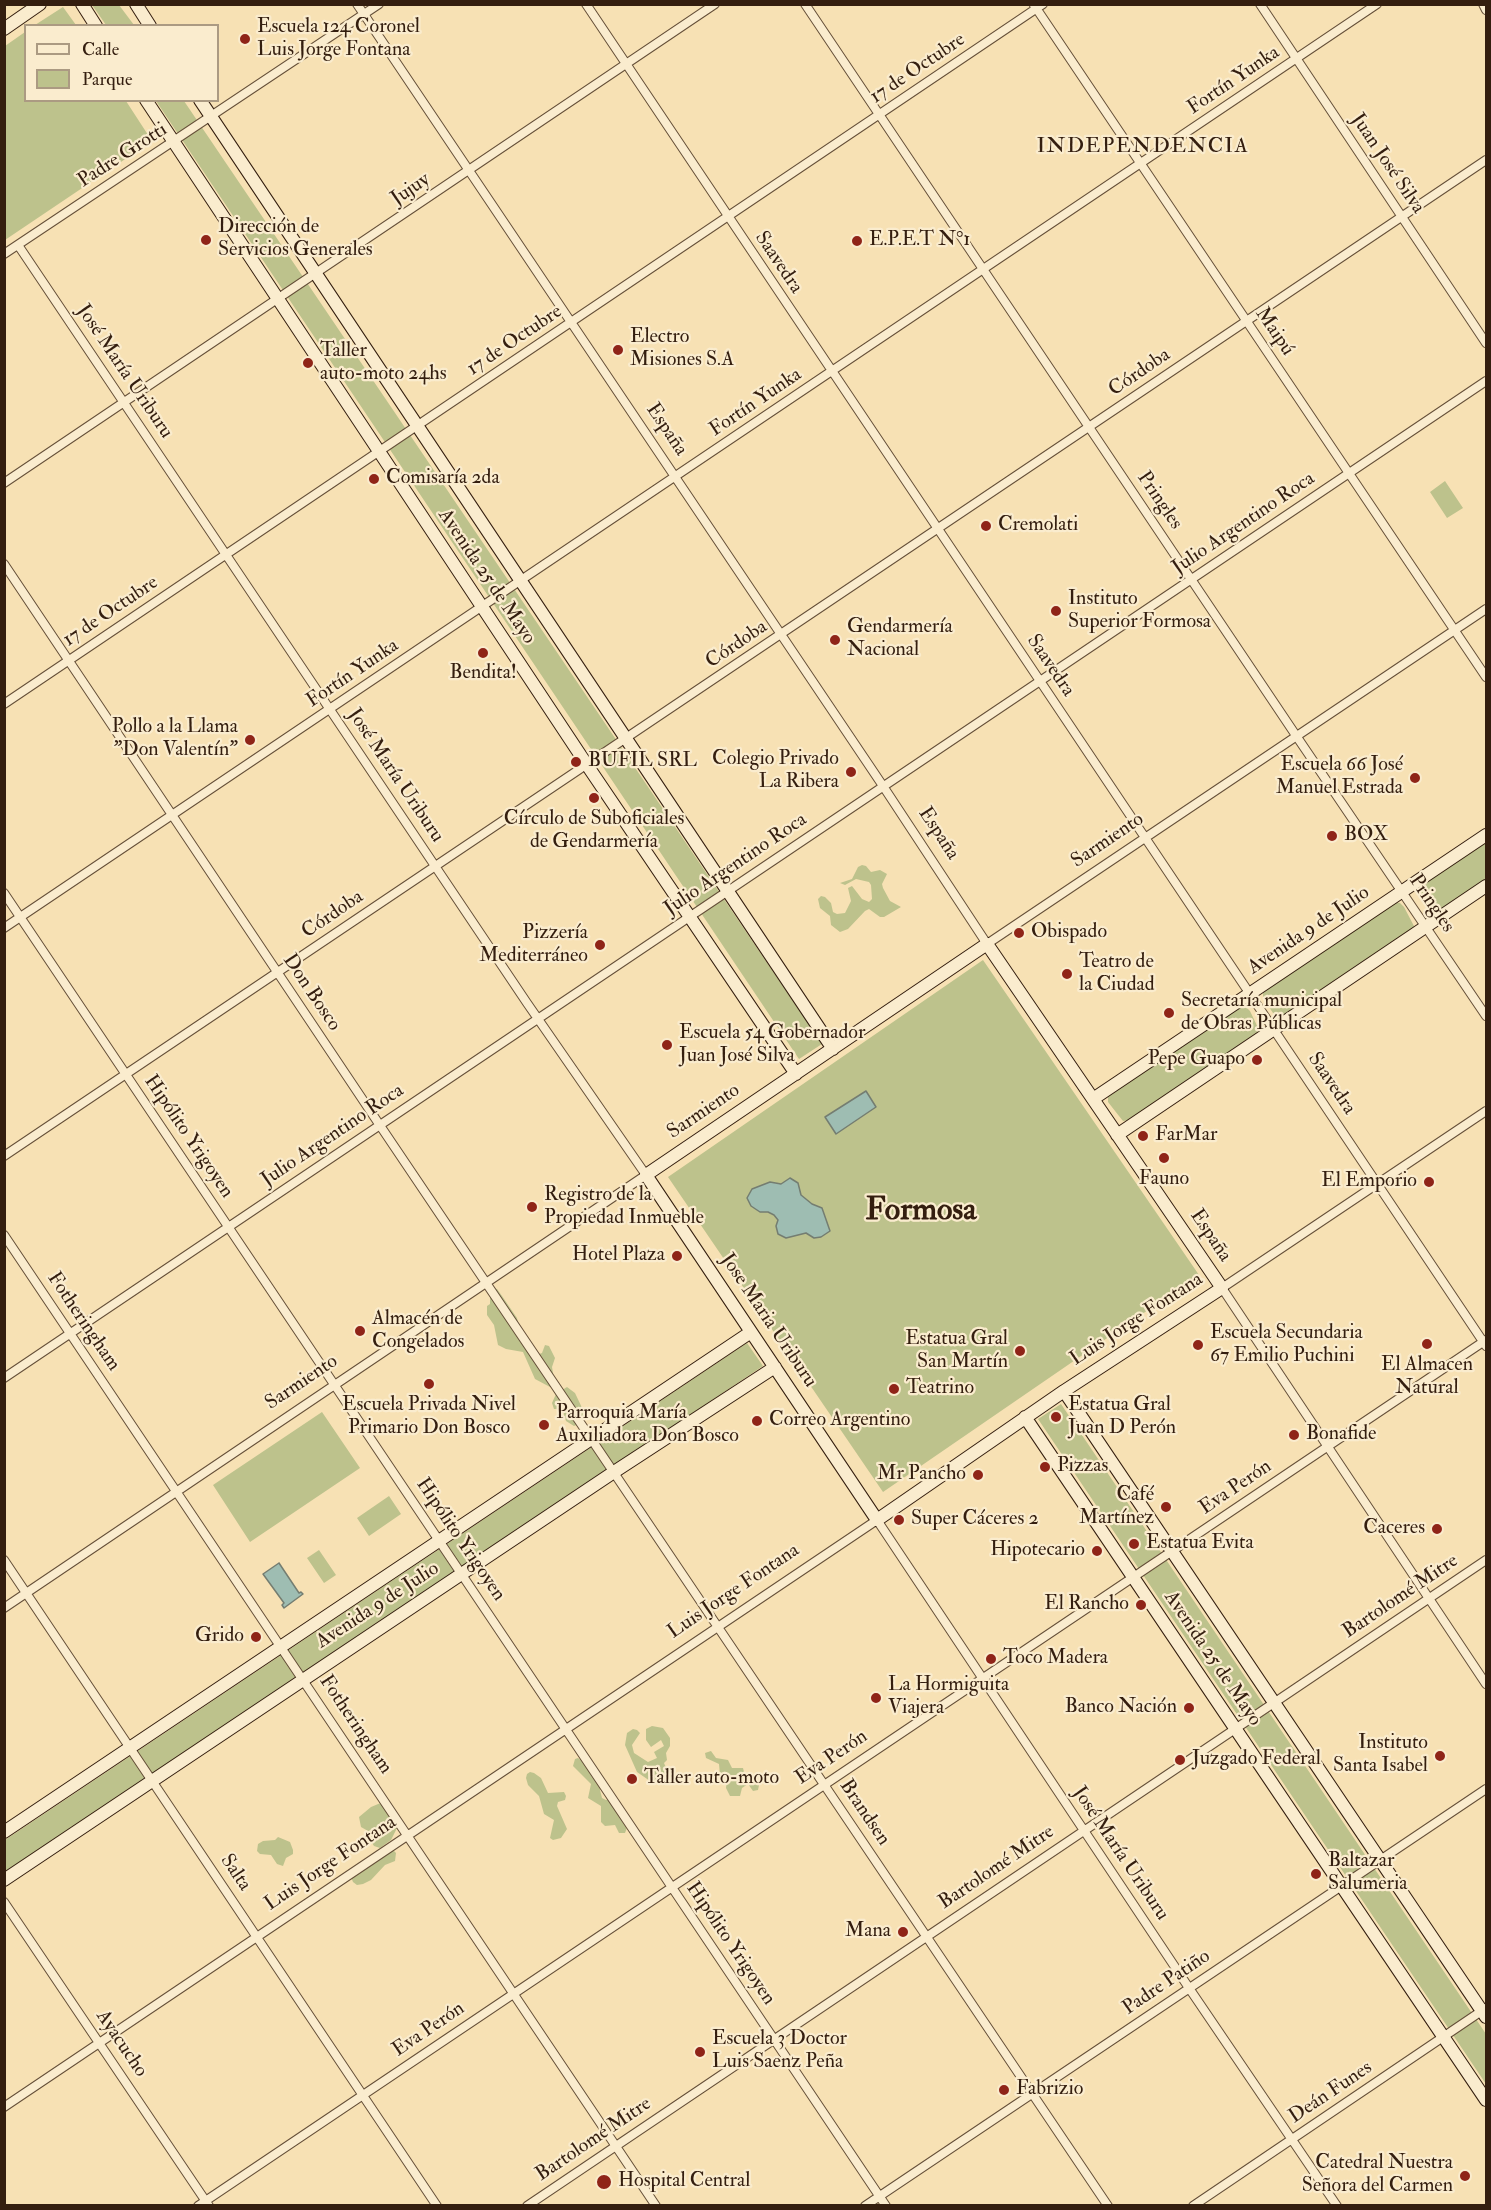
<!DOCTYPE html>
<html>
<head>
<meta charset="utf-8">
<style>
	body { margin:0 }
	#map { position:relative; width:1491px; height:2210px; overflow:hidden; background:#f7e1b4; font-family:"IM FELL Double Pica",serif }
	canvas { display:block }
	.frame { position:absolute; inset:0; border:6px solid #341e0f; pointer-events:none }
	.legend { position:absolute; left:24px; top:24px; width:195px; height:78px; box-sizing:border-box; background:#faecce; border:2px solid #ab9a82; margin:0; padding:8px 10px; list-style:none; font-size:18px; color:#341e0f }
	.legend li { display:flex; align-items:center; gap:12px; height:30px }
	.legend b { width:30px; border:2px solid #ab9a82 }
</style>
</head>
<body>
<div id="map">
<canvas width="1491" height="2210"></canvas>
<div class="frame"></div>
<ul class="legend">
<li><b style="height:8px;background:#faecce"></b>Calle</li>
<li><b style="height:16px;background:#bdc28c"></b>Parque</li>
</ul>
</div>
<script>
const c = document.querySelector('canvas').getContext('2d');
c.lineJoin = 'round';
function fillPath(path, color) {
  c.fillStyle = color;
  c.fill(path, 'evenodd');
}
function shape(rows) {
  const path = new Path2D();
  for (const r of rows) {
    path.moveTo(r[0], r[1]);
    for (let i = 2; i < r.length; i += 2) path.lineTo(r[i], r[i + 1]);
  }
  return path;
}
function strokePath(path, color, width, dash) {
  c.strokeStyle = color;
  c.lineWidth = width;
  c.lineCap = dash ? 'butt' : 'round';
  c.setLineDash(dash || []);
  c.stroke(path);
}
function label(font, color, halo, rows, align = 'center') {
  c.font = font + ' "IM FELL Double Pica",serif';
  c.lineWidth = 4.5;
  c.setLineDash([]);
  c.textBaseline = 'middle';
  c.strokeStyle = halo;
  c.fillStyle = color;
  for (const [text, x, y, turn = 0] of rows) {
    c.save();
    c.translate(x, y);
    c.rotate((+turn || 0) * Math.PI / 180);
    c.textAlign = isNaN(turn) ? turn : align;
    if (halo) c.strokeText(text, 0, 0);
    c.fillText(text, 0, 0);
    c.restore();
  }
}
const green = shape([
	[92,5,119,5,134,25,106,25],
	[63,7,76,25,35,25],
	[25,32,26,100,126,101,152,141,5,240,5,46],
	[156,101,184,101,822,1044,799,1059],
	[1445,481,1463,508,1447,518,1430,492],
	[1486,840,1486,882,1441,913,1434,914,1419,895,1420,885],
	[862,865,866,866,871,872,880,870,887,874,882,884,883,888,890,901,901,907,884,917,880,917,869,909,865,911,848,929,840,932,831,925,830,916,820,908,818,899,821,896,825,897,831,903,833,912,837,914,845,913,851,901,848,888,852,886,862,899,869,902,872,899,871,885,869,882,856,879,845,885,840,883,852,879,858,867],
	[1392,902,1400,903,1404,907,1415,928,1285,1016,1278,1017,1273,1013,1263,998,1263,992],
	[983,960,1199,1275,883,1492,668,1177],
	[1238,1006,1245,1006,1250,1011,1260,1032,1130,1120,1123,1121,1119,1116,1108,1102,1108,1096],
	[493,1288,497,1289,502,1296,517,1318,519,1327,539,1354,542,1353,545,1345,549,1346,555,1358,552,1367,554,1379,550,1387,535,1379,523,1352,506,1349,498,1345,494,1325,487,1315,487,1306,490,1304,490,1291],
	[747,1343,763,1366,5,1874,5,1840],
	[567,1387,575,1393,584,1412,584,1422,574,1426,566,1421,562,1409,554,1409,552,1403,556,1394],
	[1061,1404,1486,2034,1486,2084,1038,1419],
	[322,1412,360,1468,250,1542,213,1485],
	[389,1496,401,1514,369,1536,357,1518],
	[319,1550,336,1575,324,1583,307,1558],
	[652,1726,663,1728,670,1738,670,1746,666,1753,667,1760,664,1763,670,1777,668,1785,650,1781,637,1772,625,1745,627,1733,633,1729,637,1730,640,1733,632,1745,634,1753,648,1762,657,1758,654,1752,664,1746,661,1740,651,1747,646,1740,646,1729],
	[711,1751,716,1758,728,1760,732,1768,743,1768,745,1776,757,1779,759,1785,758,1790,753,1791,748,1784,742,1788,740,1796,730,1796,726,1788,727,1779,720,1775,719,1764,706,1758,705,1753],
	[578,1758,587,1765,592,1777,602,1781,600,1790,602,1798,606,1800,613,1799,628,1825,625,1833,619,1833,615,1825,605,1826,601,1822,601,1806,588,1798,591,1784,573,1766,575,1759],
	[530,1772,534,1773,541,1778,548,1793,564,1792,566,1796,565,1800,558,1802,557,1806,567,1829,561,1838,553,1840,550,1838,554,1820,544,1814,539,1796,528,1785,526,1778,527,1774],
	[383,1802,398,1826,391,1840,380,1848,374,1846,368,1837,368,1831,361,1827,359,1817,371,1807],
	[278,1837,290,1842,293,1850,293,1854,286,1858,283,1866,277,1864,271,1855,260,1854,257,1851,258,1844,263,1841,275,1840],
	[392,1849,396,1853,395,1861,385,1865,371,1880,363,1884,357,1885,353,1882,351,1877,372,1854]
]);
const water = shape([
	[866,1091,876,1107,836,1134,825,1117,866,1091],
	[790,1178,798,1183,801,1195,812,1204,822,1208,830,1231,821,1237,814,1238,806,1233,786,1238,778,1234,776,1226,778,1220,774,1215,768,1212,760,1212,751,1206,747,1198,752,1189,770,1182,781,1184,790,1178],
	[279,1563,299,1593,301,1592,303,1594,284,1608,282,1605,284,1603,263,1574,279,1563]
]);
const street = shape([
	[357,4,883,786,987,944,1486,609],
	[586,4,1486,1346],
	[805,4,1297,737,1486,1016],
	[1260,4,1486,343],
	[1483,4,1486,10],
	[1034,5,1486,677],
	[4,254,379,4],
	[4,483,715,4],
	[4,564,379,1124,1108,2206],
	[4,704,1043,4],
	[4,893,886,2206],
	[4,928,1377,4],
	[1486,1111,1222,1288,1486,1684],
	[4,1156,1486,160],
	[4,1235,656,2206],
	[4,1378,1486,381],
	[4,1560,437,2206],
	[4,1608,646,1175,527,1003,18,245],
	[4,1902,209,2206],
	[4,2107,877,1520,1189,1988,1337,2206],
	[198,2206,1486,1340],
	[527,2206,1486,1560],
	[865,2206,1486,1789],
	[1193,2206,1486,2008]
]);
const secondary = shape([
	[82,4,96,26],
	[136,4,150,26],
	[4,29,40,4],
	[146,100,587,765,796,1074],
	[200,100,833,1049],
	[987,944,1222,1288,1064,1391,877,1520,646,1175,987,944],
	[1093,1099,1486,835],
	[1117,1135,1486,886],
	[1064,1391,1486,2017],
	[1025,1417,1486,2100],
	[4,1832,751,1332],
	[4,1880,614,1472,775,1367]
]);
const markers = [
	[245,39,6,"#8f2418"],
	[206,240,6,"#8f2418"],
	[857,241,6,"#8f2418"],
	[618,350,6,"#8f2418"],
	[308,363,6,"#8f2418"],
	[374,479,6,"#8f2418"],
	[986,526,6,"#8f2418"],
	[1056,611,6,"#8f2418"],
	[835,640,6,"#8f2418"],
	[483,653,6,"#8f2418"],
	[250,740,6,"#8f2418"],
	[576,762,6,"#8f2418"],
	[851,772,6,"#8f2418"],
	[1415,778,6,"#8f2418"],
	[594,798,6,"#8f2418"],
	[1332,836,6,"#8f2418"],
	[1019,933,6,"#8f2418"],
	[600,945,6,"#8f2418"],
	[1067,974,6,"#8f2418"],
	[1169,1013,6,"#8f2418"],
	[667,1045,6,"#8f2418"],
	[1257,1060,6,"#8f2418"],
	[1143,1136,6,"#8f2418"],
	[1164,1158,6,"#8f2418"],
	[1429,1182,6,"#8f2418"],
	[532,1207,6,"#8f2418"],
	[677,1256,6,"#8f2418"],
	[360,1331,6,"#8f2418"],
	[1427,1344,6,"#8f2418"],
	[1198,1345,6,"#8f2418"],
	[1020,1351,6,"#8f2418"],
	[429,1384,6,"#8f2418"],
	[894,1389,6,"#8f2418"],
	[1056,1417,6,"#8f2418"],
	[757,1421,6,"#8f2418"],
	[544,1425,6,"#8f2418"],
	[1294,1435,6,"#8f2418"],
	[1045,1467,6,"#8f2418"],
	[978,1475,6,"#8f2418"],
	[1166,1507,6,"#8f2418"],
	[899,1520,6,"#8f2418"],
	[1437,1529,6,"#8f2418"],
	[1134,1544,6,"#8f2418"],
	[1097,1551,6,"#8f2418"],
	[1141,1605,6,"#8f2418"],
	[256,1637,6,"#8f2418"],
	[991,1659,6,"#8f2418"],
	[876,1698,6,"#8f2418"],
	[1189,1708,6,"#8f2418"],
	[1440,1756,6,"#8f2418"],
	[1180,1760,6,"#8f2418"],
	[632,1779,6,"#8f2418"],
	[1316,1874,6,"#8f2418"],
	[903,1932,6,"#8f2418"],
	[700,2052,6,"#8f2418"],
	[1004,2090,6,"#8f2418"],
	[1465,2176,6,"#8f2418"],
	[604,2182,8,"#8f2418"]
];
const poiNames = [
	["Escuela 124 Coronel",257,28],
	["Luis Jorge Fontana",257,51],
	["Dirección de",218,228],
	["Servicios Generales",218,251],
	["E.P.E.T N°1",869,241],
	["Electro",630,338],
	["Misiones S.A",630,361],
	["Taller",320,352],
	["auto-moto 24hs",320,375],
	["Comisaría 2da",386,479],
	["Cremolati",998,526],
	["Instituto",1068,600],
	["Superior Formosa",1068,623],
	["Gendarmería",847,628],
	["Nacional",847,651],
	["Bendita!",483,674,"center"],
	["Pollo a la Llama",238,728,"right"],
	["\"Don Valentín\"",238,751,"right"],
	["Colegio Privado",839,760,"right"],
	["La Ribera",839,783,"right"],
	["BUFIL SRL",588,762],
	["Escuela 66 José",1403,766,"right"],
	["Manuel Estrada",1403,789,"right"],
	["Círculo de Suboficiales",594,820,"center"],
	["de Gendarmería",594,843,"center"],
	["BOX",1344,836],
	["Obispado",1031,933],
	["Pizzería",588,934,"right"],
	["Mediterráneo",588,957,"right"],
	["Teatro de",1079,963],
	["la Ciudad",1079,986],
	["Secretaría municipal",1181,1002],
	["de Obras Públicas",1181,1025],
	["Escuela 54 Gobernador",679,1034],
	["Juan José Silva",679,1057],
	["Pepe Guapo",1245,1060,"right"],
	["FarMar",1155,1136],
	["Fauno",1164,1180,"center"],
	["El Emporio",1417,1182,"right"],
	["Registro de la",544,1196],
	["Propiedad Inmueble",544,1219],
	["Hotel Plaza",665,1256,"right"],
	["Almacén de",372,1320],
	["Congelados",372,1343],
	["Escuela Secundaria",1210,1334],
	["67 Emilio Puchini",1210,1357],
	["Estatua Gral",1008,1340,"right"],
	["San Martín",1008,1363,"right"],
	["El Almacen",1427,1366,"center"],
	["Natural",1427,1389,"center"],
	["Teatrino",906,1389],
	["Escuela Privada Nivel",429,1406,"center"],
	["Primario Don Bosco",429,1429,"center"],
	["Estatua Gral",1068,1406],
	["Juan D Perón",1068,1429],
	["Parroquia María",556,1414],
	["Auxiliadora Don Bosco",556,1437],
	["Correo Argentino",769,1421],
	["Bonafide",1306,1435],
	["Pizzas",1057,1467],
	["Mr Pancho",966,1475,"right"],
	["Café",1154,1496,"right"],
	["Martínez",1154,1519,"right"],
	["Super Cáceres 2",911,1520],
	["Caceres",1425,1529,"right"],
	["Estatua Evita",1146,1544],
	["Hipotecario",1085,1551,"right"],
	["El Rancho",1129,1605,"right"],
	["Grido",244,1637,"right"],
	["Toco Madera",1003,1659],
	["La Hormiguita",888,1686],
	["Viajera",888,1709],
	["Banco Nación",1177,1708,"right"],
	["Instituto",1428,1744,"right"],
	["Santa Isabel",1428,1767,"right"],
	["Juzgado Federal",1192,1760],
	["Taller auto-moto",644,1779],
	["Baltazar",1328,1862],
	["Salumeria",1328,1885],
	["Mana",891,1932,"right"],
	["Escuela 3 Doctor",712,2040],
	["Luis Saenz Peña",712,2063],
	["Fabrizio",1016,2090],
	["Catedral Nuestra",1453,2164,"right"],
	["Señora del Carmen",1453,2187,"right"],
	["Hospital Central",618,2182]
];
const streetNames = [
	["17 de Octubre",918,69,-34],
	["Fortín Yunka",1234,81,-34],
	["Padre Grotti",123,156,-33],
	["Juan José Silva",1387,164,56],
	["Jujuy",411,190,-34],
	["Saavedra",778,263,56],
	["Maipú",1274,332,56],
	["17 de Octubre",515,341,-34],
	["José María Uriburu",124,372,56],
	["Córdoba",1140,373,-34],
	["Fortín Yunka",756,403,-34],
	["España",666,430,56],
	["Pringles",1159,501,56],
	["Julio Argentino Roca",1244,524,-34],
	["Avenida 25 de Mayo",486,577,56],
	["17 de Octubre",111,612,-34],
	["Córdoba",737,645,-34],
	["Saavedra",1050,666,56],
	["Fortín Yunka",353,674,-34],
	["José María Uriburu",395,776,56],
	["España",938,834,57],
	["Sarmiento",1108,841,-34],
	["Julio Argentino Roca",736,865,-34],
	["Pringles",1431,904,56],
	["Córdoba",333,915,-34],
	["Avenida 9 de Julio",1309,931,-34],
	["Don Bosco",311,993,56],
	["Saavedra",1331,1084,56],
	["Sarmiento",704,1112,-34],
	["Julio Argentino Roca",333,1136,-34],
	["Hipólito Yrigoyen",188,1137,56],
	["España",1210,1236,56],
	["Luis Jorge Fontana",1137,1320,-33],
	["Jose Maria Uriburu",768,1321,56],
	["Fotheringham",83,1322,56],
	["Sarmiento",302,1383,-34],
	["Eva Perón",1236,1488,-34],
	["Hipólito Yrigoyen",460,1540,56],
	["Luis Jorge Fontana",734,1592,-34],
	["Bartolomé Mitre",1401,1597,-34],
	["Avenida 9 de Julio",378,1606,-33],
	["Avenida 25 de Mayo",1212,1659,56],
	["Fotheringham",355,1725,56],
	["Eva Perón",832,1758,-34],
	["Brandsen",864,1813,56],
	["José María Uriburu",1120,1854,56],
	["Luis Jorge Fontana",331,1864,-34],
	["Bartolomé Mitre",997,1868,-34],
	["Salta",235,1873,56],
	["Hipólito Yrigoyen",730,1944,56],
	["Padre Patiño",1167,1983,-34],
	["Eva Perón",429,2030,-34],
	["Ayacucho",121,2044,56],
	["Deán Funes",1331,2093,-34],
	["Bartolomé Mitre",594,2140,-34]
];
const neighbourhoodNames = [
	["INDEPENDENCIA",1143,147]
];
const townNames = [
	["Formosa",921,1212]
];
fillPath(green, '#bdc28c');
fillPath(water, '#9ebdb2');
strokePath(water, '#747d71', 1.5);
strokePath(street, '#654f38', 10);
strokePath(secondary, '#341e0f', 14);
strokePath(street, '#faecce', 8);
strokePath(secondary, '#faecce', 12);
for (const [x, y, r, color] of markers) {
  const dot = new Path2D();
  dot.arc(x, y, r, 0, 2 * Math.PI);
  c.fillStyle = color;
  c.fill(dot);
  strokePath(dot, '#faecce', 2);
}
label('20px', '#341e0f', '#faecce', poiNames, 'left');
label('20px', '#341e0f', '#faecce', streetNames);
c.letterSpacing = '1.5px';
label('21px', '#341e0f', '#faecce', neighbourhoodNames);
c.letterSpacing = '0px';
label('bold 32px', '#341e0f', '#faecce', townNames);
</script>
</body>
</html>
